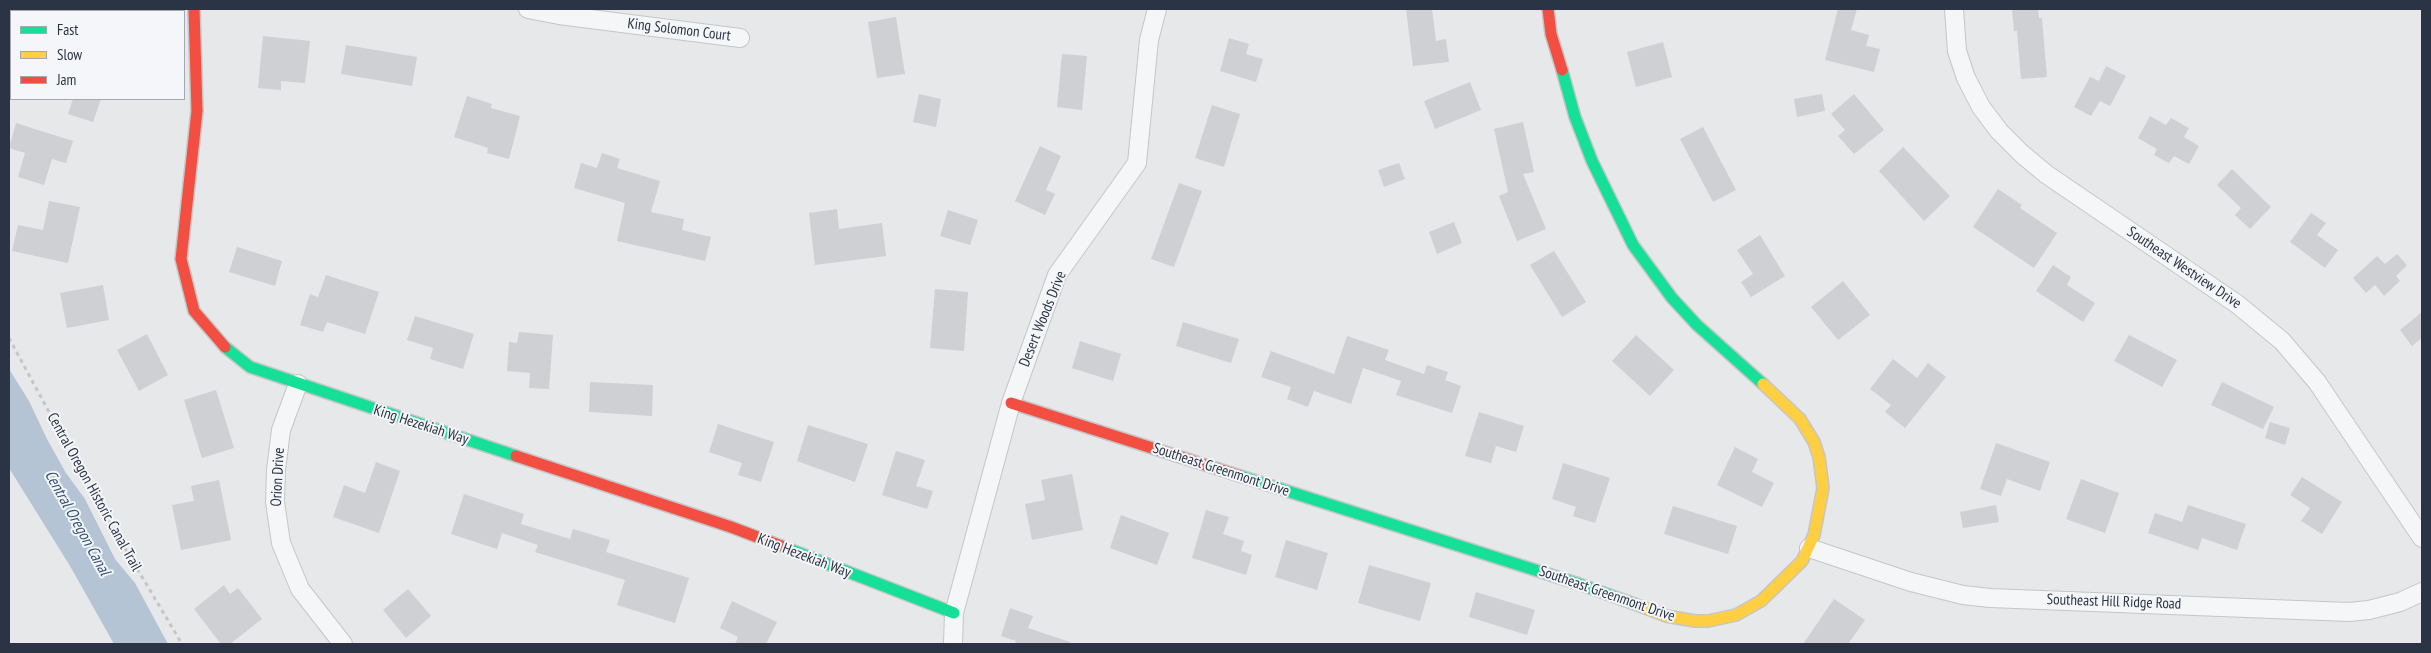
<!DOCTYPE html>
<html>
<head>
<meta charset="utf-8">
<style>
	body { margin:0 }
	#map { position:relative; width:2431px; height:653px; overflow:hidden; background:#e6e8ea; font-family:"PT Sans Narrow",sans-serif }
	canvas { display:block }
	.frame { position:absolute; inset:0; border:10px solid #2b3445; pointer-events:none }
	.legend { position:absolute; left:10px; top:10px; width:175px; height:90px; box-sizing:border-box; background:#f4f6f9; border:1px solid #a4a8b1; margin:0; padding:6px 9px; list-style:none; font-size:15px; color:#2b3445 }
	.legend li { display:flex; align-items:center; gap:10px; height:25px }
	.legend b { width:25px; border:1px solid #a4a8b1 }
</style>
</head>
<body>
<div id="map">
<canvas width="2431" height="653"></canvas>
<div class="frame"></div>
<ul class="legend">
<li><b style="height:6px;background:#16e098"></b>Fast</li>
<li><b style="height:6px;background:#ffcf43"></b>Slow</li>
<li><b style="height:6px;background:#f24e42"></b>Jam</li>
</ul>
</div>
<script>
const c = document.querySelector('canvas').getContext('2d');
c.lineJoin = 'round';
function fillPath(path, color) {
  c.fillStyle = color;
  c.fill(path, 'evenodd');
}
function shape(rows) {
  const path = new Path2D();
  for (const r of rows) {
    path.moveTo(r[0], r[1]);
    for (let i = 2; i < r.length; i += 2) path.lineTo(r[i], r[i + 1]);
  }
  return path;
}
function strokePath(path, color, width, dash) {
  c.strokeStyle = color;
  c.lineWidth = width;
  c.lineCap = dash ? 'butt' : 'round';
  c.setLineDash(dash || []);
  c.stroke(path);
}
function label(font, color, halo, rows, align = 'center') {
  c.font = font + ' "PT Sans Narrow",sans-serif';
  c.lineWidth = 4;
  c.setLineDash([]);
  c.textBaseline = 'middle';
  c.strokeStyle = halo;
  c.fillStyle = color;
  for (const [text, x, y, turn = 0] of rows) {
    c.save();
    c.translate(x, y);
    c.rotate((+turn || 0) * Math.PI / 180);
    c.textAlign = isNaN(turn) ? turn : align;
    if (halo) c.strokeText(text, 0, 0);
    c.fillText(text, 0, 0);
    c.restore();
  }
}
const water = shape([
	[9,369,29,401,47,439,66,473,85,499,115,559,135,583,168,644,114,644,70,566,9,468]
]);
const building = shape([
	[1406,9,1432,9,1436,41,1446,39,1449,62,1413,66],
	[1838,9,1857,9,1851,30,1869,35,1866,46,1880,49,1874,72,1825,60],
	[2012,9,2038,9,2039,18,2042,18,2047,77,2021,79,2017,31,2014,31],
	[896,17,905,74,877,78,868,22],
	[263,36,310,41,305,83,281,81,281,90,258,88],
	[1229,38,1249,44,1246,54,1263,59,1256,82,1220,71],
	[1663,42,1672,77,1636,87,1627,52],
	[346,45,417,57,412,86,341,74],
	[1062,54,1087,56,1082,110,1057,107],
	[2106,66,2126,76,2110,106,2100,101,2091,116,2074,107,2090,77,2099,81],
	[1470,82,1481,110,1435,129,1424,101],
	[919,94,941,99,936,127,913,122],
	[1822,94,1825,111,1797,117,1794,99],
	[1854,94,1884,130,1854,154,1838,136,1845,130,1831,114],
	[467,96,492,104,491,108,520,116,509,159,487,153,488,148,454,137],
	[73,99,101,99,93,122,68,114],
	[1212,105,1240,114,1224,167,1195,158],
	[2150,116,2166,125,2171,118,2189,128,2184,137,2199,146,2189,164,2174,156,2169,163,2154,155,2157,149,2138,138],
	[1523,122,1534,172,1523,174,1546,229,1517,241,1499,196,1508,192,1494,129],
	[16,123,73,141,66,163,52,159,44,185,18,177,25,153,9,148],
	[1703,127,1736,190,1713,202,1680,139],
	[1040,146,1061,156,1046,190,1055,194,1045,215,1015,201],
	[1903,147,1950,196,1924,221,1879,171],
	[602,153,620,159,617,168,660,181,651,212,684,219,682,230,711,237,705,261,617,241,625,203,574,188,581,163,597,168],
	[1399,163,1405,179,1384,187,1378,170],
	[2232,169,2271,207,2250,229,2235,215,2241,208,2217,185],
	[1179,183,1202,191,1174,267,1151,259],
	[1998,189,2022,205,2020,208,2057,233,2034,268,1973,227],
	[49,201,80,207,68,263,12,251,18,225,43,230],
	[837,209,839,229,882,223,886,256,815,265,809,213],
	[948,210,978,220,970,245,940,236],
	[2311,213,2326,223,2317,235,2338,250,2325,268,2290,242],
	[1454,222,1462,243,1437,254,1429,232],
	[1760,235,1785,276,1751,297,1741,282,1753,274,1737,250],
	[237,247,282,261,275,286,229,272],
	[1554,251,1586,302,1562,317,1530,265],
	[2397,254,2407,265,2396,276,2400,281,2384,296,2375,285,2366,293,2353,278,2377,256,2385,264],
	[2053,265,2071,277,2067,285,2095,303,2083,322,2036,291],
	[326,275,379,292,365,334,327,322,323,332,300,325,310,294,318,297],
	[1843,281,1870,315,1838,340,1811,307],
	[103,285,109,320,67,328,60,293],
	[935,289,968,292,964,351,930,348],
	[2422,312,2422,338,2412,346,2400,330],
	[415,316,474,334,463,369,430,359,433,348,407,340],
	[1183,322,1239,339,1231,363,1176,346],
	[519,332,553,335,549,389,529,388,530,373,507,371,509,342,517,343],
	[147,334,168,375,139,391,117,350],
	[1636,335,1674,370,1650,396,1612,361],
	[2129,335,2177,360,2162,387,2114,361],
	[1347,336,1389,350,1385,360,1424,374,1427,365,1448,372,1445,380,1461,386,1452,413,1396,395,1401,381,1363,368,1351,404,1314,391,1308,407,1287,399,1291,387,1261,377,1271,351,1334,374],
	[1080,341,1121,354,1113,381,1072,368],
	[1893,359,1917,378,1928,363,1946,377,1905,428,1885,412,1891,405,1870,389],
	[590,382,653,385,652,416,589,412],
	[2222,382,2274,407,2263,429,2211,405],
	[216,390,234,448,202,458,184,400],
	[1479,412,1524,426,1516,452,1496,446,1491,463,1465,456],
	[2270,422,2290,428,2285,445,2265,438],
	[718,424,774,442,761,482,738,475,742,463,709,452],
	[808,425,868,444,855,482,797,461],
	[1996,443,2050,462,2040,491,2007,479,2001,496,1980,489],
	[1735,447,1758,459,1752,472,1774,483,1762,507,1717,485],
	[896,451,925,460,916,486,933,491,927,509,882,495],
	[376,462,400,471,379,533,333,517,344,485,365,493],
	[1563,463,1610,478,1595,523,1573,516,1576,507,1552,499],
	[1072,474,1083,530,1032,540,1025,504,1045,500,1041,480],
	[2302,477,2342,502,2322,534,2301,521,2310,508,2290,495],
	[2081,479,2119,493,2105,533,2066,519],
	[219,480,231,540,181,550,172,505,194,501,191,486],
	[464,494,524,514,521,524,570,539,573,529,610,540,606,552,689,578,675,623,617,605,625,580,535,552,538,545,502,533,497,549,451,534],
	[1996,505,1999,522,1963,528,1960,512],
	[2188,505,2246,524,2237,550,2202,538,2198,550,2148,533,2155,513,2182,522],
	[1673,506,1737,526,1728,554,1664,534],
	[1206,510,1229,517,1223,534,1244,541,1241,551,1252,555,1246,575,1192,558],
	[1121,515,1169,533,1157,565,1110,548],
	[1286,540,1328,553,1317,590,1275,577],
	[1369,565,1431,583,1420,621,1358,603],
	[224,585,230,594,238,588,262,619,230,644,221,644,194,609],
	[408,589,431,616,406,638,383,610],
	[1476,592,1535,610,1527,635,1469,617],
	[1834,599,1865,620,1848,644,1803,644],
	[732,601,777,622,766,644,735,644,738,637,720,628],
	[1010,608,1033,616,1028,628,1070,642,1069,644,1015,644,1016,641,1001,636]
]);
const path = shape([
	[9,338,101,508,182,644]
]);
const street = shape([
	[528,9,559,15,740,38],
	[1954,9,1957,51,1966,78,1981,107,1999,131,2022,154,2046,174,2237,304,2282,341,2317,382,2422,538],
	[298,384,281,430,276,470,275,502,281,543,300,589,343,644],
	[1809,548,1911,582,1963,595,1990,598,2349,612,2369,610,2400,602,2422,592],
	[953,644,954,613,1011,403,1057,275,1137,163,1149,40,1157,9]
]);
const fast = shape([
	[1562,70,1575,117,1592,161,1633,245,1672,298,1697,325,1763,384],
	[225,347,250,367,516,456],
	[1240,476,1579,584,1640,606],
	[781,546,954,613]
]);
const slow = shape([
	[1640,606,1666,616,1695,621,1708,621,1736,615,1761,601,1802,561,1814,535,1823,488,1819,457,1814,442,1800,419,1763,384]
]);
const jam = shape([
	[194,9,197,111,181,259,194,311,225,347],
	[1548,9,1551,34,1562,70],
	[1011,403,1240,476],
	[516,456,731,527,781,546]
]);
const streetNames = [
	["King Solomon Court",679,30,7],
	["Southeast Westview Drive",2184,268,34],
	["Desert Woods Drive",1043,319,-68],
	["King Hezekiah Way",421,425,18],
	["Southeast Greenmont Drive",1221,470,18],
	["Orion Drive",278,477,-87],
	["Central Oregon Historic Canal Trail",94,492,61],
	["King Hezekiah Way",804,556,21],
	["Southeast Greenmont Drive",1607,594,19],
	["Southeast Hill Ridge Road",2114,602,2]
];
const waterNames = [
	["Central Oregon Canal",77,523,61]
];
fillPath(water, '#b4c4d5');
fillPath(building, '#ced0d3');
strokePath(street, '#c4c6c8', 20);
strokePath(fast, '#c4c6c8', 14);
strokePath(slow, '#c4c6c8', 14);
strokePath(jam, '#c4c6c8', 14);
strokePath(path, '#c5c6ca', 3, [4, 4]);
strokePath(street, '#f5f6f7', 18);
strokePath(fast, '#16e098', 11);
strokePath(slow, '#ffcf43', 11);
strokePath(jam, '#f24e42', 11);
label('15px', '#2b3445', '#f4f6f9', streetNames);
label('italic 16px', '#34527a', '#f4f6f9', waterNames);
</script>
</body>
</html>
